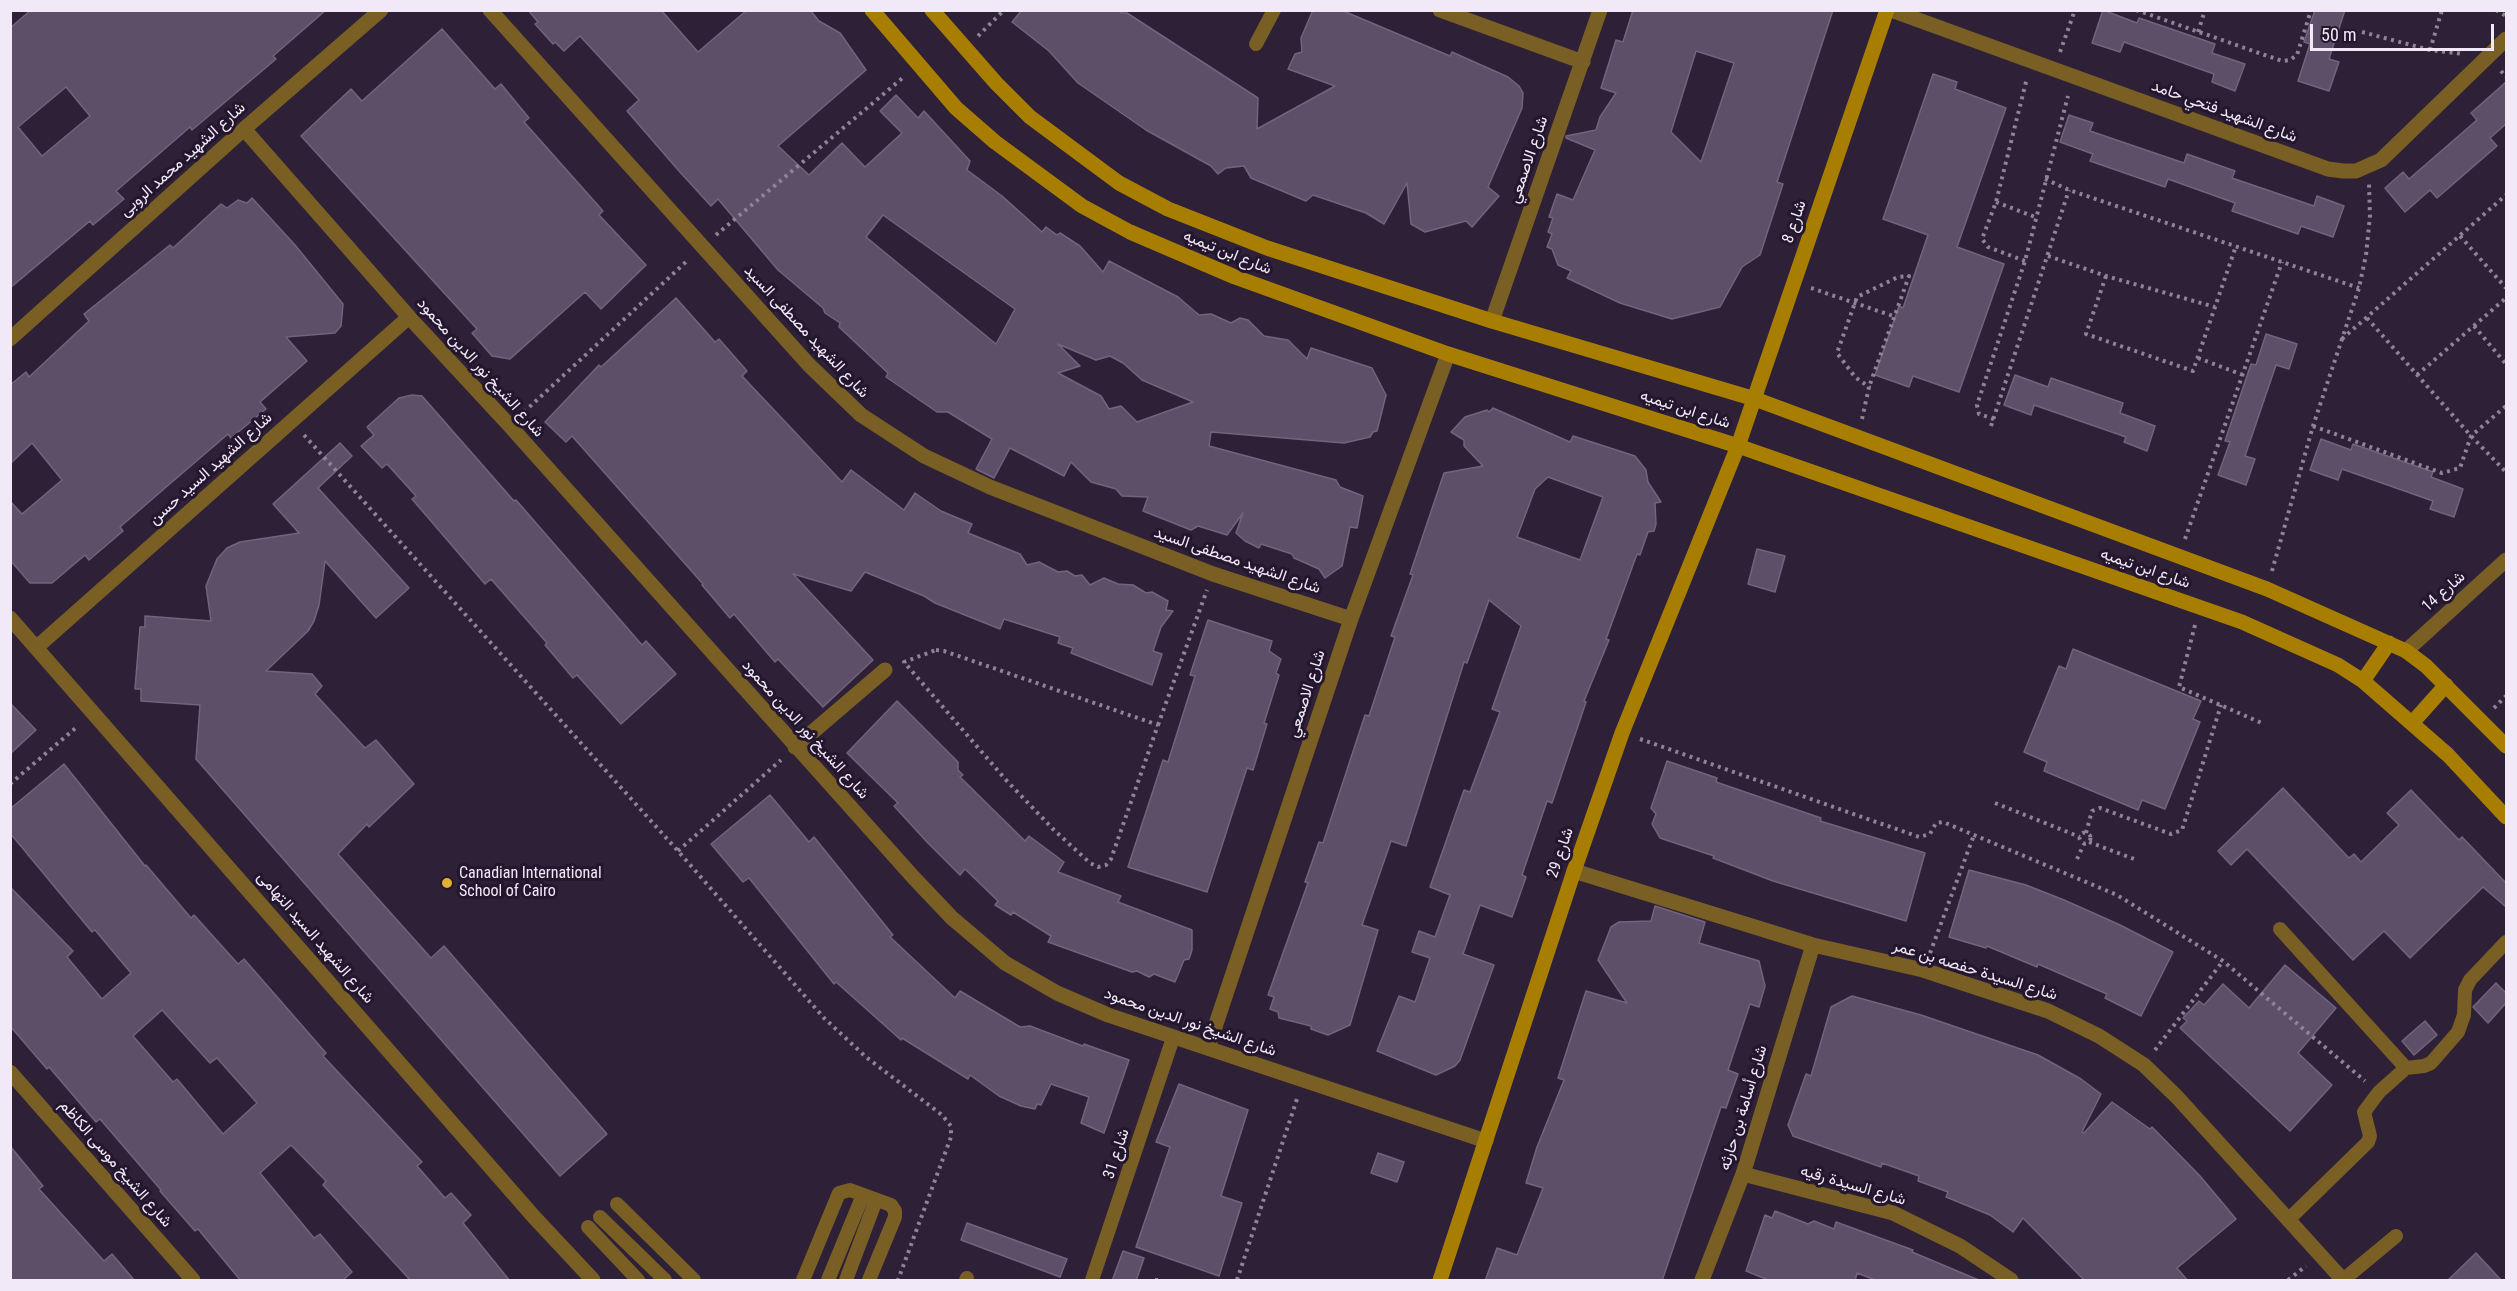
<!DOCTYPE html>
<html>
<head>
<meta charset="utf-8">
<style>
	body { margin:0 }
	#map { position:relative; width:2517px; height:1291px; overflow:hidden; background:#2e2037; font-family:"Roboto Condensed",sans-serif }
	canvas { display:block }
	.frame { position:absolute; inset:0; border:12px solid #f1e8f8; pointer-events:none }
	.scale { position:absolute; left:2310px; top:24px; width:184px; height:27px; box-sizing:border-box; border:3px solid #f1e8f8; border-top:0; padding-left:8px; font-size:18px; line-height:21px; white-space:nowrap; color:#f1e8f8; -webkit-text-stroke:4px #24172d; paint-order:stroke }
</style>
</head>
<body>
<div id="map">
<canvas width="2517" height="1291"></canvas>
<div class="frame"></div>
<div class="scale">50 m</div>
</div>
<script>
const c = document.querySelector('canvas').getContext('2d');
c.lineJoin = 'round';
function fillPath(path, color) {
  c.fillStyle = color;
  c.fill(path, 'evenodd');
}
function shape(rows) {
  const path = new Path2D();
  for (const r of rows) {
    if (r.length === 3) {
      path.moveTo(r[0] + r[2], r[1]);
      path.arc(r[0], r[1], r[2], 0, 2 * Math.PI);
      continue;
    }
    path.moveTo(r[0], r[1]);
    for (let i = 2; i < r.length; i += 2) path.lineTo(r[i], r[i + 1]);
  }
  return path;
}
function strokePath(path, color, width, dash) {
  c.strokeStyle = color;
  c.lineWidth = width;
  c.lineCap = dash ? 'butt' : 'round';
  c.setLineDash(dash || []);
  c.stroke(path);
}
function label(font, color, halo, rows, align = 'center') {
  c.font = font + ' "Roboto Condensed",Vazirmatn,sans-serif';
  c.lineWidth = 6;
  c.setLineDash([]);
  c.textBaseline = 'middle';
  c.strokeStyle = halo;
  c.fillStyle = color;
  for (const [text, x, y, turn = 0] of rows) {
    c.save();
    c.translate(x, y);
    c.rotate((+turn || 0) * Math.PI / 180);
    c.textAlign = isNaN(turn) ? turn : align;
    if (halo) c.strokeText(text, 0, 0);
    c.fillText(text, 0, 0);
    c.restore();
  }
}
const building = shape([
	[31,10,326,10,273,56,276,59,192,130,190,127,116,191,124,199,93,225,90,221,10,288,10,28,31,10],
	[66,87,90,116,42,156,18,127,66,87],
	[528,10,661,10,698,52,747,10,810,10,819,21,840,33,866,70,778,146,809,175,842,143,865,167,902,133,880,111,896,95,918,118,924,111,970,161,967,170,1002,196,1042,232,1046,227,1057,235,1060,233,1080,246,1103,272,1109,261,1178,297,1199,315,1211,314,1231,323,1240,318,1248,320,1264,336,1288,340,1307,359,1311,348,1372,368,1386,395,1377,431,1373,432,1370,437,1344,443,1211,432,1209,446,1336,480,1340,487,1363,496,1357,528,1350,527,1342,566,1325,578,1319,569,1294,558,1292,554,1261,544,1259,548,1245,541,1236,533,1243,513,1227,535,1198,526,1191,530,1143,511,1148,497,1122,496,1116,489,1091,482,1071,462,1064,476,1010,448,994,478,976,469,992,439,948,412,937,412,886,377,888,373,839,327,840,323,825,313,823,308,778,270,718,199,711,206,679,171,627,111,639,100,580,36,564,51,555,42,553,44,535,24,538,22,528,10],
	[883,215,1015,309,996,344,866,237,883,215],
	[1058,344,1096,360,1110,356,1123,363,1142,380,1193,402,1137,422,1121,406,1109,409,1101,396,1058,373,1080,366,1058,344],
	[1022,10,1122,10,1121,13,1127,13,1258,98,1257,129,1335,86,1288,69,1295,54,1302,52,1301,38,1313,10,1341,10,1450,56,1452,52,1508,77,1519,86,1523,93,1522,108,1488,187,1499,196,1472,227,1466,221,1425,232,1411,224,1407,183,1384,224,1366,213,1313,195,1306,201,1251,178,1244,166,1226,168,1218,174,1211,166,1146,130,1078,83,1049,51,1012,22,1022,10],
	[1633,10,1833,10,1777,182,1783,184,1760,255,1742,267,1720,307,1672,319,1620,303,1567,278,1571,271,1558,265,1552,249,1547,247,1552,234,1548,232,1553,218,1549,217,1557,194,1573,200,1595,150,1566,138,1566,136,1596,130,1600,117,1616,93,1601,88,1616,40,1623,42,1633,10],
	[1696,51,1734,63,1701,162,1671,132,1696,51],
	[2103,10,2137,23,2139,18,2215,44,2212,53,2245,64,2235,91,2212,82,2214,74,2124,42,2120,52,2092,43,2103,10],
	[2315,10,2345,10,2329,59,2339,62,2329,91,2298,81,2310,44,2304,42,2315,10],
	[442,29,495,89,501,84,529,118,524,122,603,211,599,215,646,265,601,309,585,292,510,359,492,356,472,333,477,329,301,136,351,89,362,101,442,29],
	[1933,74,1957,82,1955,89,2006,108,1957,247,2004,264,1959,392,1913,376,1909,387,1875,375,1899,306,1903,308,1928,235,1883,219,1933,74],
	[2506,82,2506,124,2490,138,2497,146,2437,198,2430,190,2405,212,2385,188,2403,172,2409,179,2477,120,2471,113,2506,82],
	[2069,115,2093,123,2090,131,2184,163,2187,154,2235,171,2232,178,2314,206,2317,196,2344,206,2333,237,2301,226,2298,234,2232,211,2235,203,2168,179,2165,187,2090,161,2093,154,2060,142,2069,115],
	[252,198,295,245,343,304,341,326,335,333,286,337,307,361,260,402,266,409,231,438,228,434,165,488,120,527,123,531,89,560,85,555,52,583,30,583,10,560,10,501,22,514,62,480,32,443,10,464,10,385,26,372,29,377,89,321,84,314,170,245,173,248,221,204,227,208,238,200,247,203,252,198],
	[676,298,715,342,719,339,747,371,742,376,842,482,851,470,904,510,915,493,941,511,972,524,968,533,1020,554,1027,565,1039,562,1058,572,1067,571,1075,576,1082,575,1090,585,1104,578,1118,584,1133,585,1146,593,1152,592,1168,601,1166,610,1173,611,1161,627,1153,651,1162,654,1152,685,1071,653,1073,648,1058,643,1060,637,1004,619,1000,629,935,603,924,596,865,572,851,591,793,574,873,660,823,707,778,659,775,662,734,614,730,618,702,585,703,584,572,436,566,442,545,422,599,365,601,367,676,298],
	[2266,334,2297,344,2289,369,2276,365,2245,456,2255,459,2246,485,2218,475,2230,442,2225,441,2251,364,2256,365,2266,334],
	[2015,375,2048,387,2051,378,2123,403,2120,413,2155,426,2147,451,2124,442,2126,437,2034,405,2031,415,2004,405,2015,375],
	[412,395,422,396,514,501,516,500,642,645,646,641,676,674,621,724,577,675,573,678,545,645,547,643,491,579,485,584,412,499,416,496,387,464,382,468,361,446,374,435,367,427,399,398,412,395],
	[1493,408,1570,442,1573,436,1635,456,1646,470,1648,482,1661,502,1655,503,1656,524,1654,531,1648,532,1640,555,1637,554,1606,639,1609,640,1584,701,1586,702,1552,803,1547,801,1522,875,1526,877,1512,917,1480,905,1463,954,1494,965,1460,1060,1455,1066,1436,1075,1377,1051,1399,996,1415,1002,1430,958,1412,952,1419,931,1435,937,1450,895,1430,887,1464,790,1470,792,1500,712,1492,709,1521,626,1489,600,1467,663,1464,662,1406,846,1391,841,1362,925,1378,930,1350,1025,1328,1035,1311,1029,1311,1026,1279,1018,1278,1012,1270,1009,1274,997,1268,995,1308,883,1305,882,1319,842,1323,843,1365,715,1369,716,1395,637,1391,636,1413,575,1410,574,1444,473,1483,466,1464,446,1464,440,1451,432,1465,417,1487,410,1489,412,1493,408],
	[1548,477,1603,497,1580,560,1517,537,1535,489,1548,477],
	[2321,439,2351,450,2353,444,2433,472,2431,477,2463,489,2454,517,2430,509,2433,501,2342,469,2338,480,2310,470,2321,439],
	[340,443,352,456,318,488,409,588,376,618,325,561,319,605,314,621,308,631,266,671,312,674,322,686,315,694,365,748,376,740,414,784,369,827,367,824,338,854,431,958,444,946,607,1134,560,1176,196,759,200,705,141,701,141,689,135,689,140,627,145,627,145,616,211,621,206,586,217,559,227,548,240,542,299,533,273,504,340,443],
	[1757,549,1785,556,1775,592,1748,584,1757,549],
	[1208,620,1272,641,1269,651,1281,659,1276,673,1279,675,1264,723,1267,724,1253,770,1247,768,1207,892,1128,867,1163,760,1168,762,1195,676,1190,675,1208,620],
	[2073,649,2201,701,2193,719,2200,722,2165,809,2142,800,2138,810,2044,771,2047,762,2024,752,2059,666,2066,669,2073,649],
	[897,701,958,762,958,770,963,775,960,777,1025,841,1029,836,1064,862,1058,872,1121,896,1118,902,1192,930,1192,950,1189,959,1184,960,1175,982,1154,974,1149,977,1137,971,1132,972,1048,942,1051,936,1013,912,1011,915,995,905,998,901,965,869,960,875,927,842,894,806,898,803,847,753,897,701],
	[10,703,36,730,10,754,10,703],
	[1667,761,1717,778,1716,782,1821,818,1820,821,1925,853,1906,921,1773,881,1713,858,1714,856,1660,838,1652,824,1656,814,1651,808,1667,761],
	[64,764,145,866,146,865,191,918,194,915,238,964,244,959,326,1053,323,1056,422,1162,417,1166,445,1198,451,1193,471,1215,463,1223,510,1281,411,1281,323,1185,326,1181,291,1145,260,1173,314,1238,320,1234,352,1272,342,1281,241,1281,198,1229,195,1231,160,1191,161,1190,100,1119,96,1122,49,1067,47,1069,10,1026,10,887,73,951,67,957,102,999,131,973,95,930,92,932,10,833,10,809,64,764],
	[162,1010,210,1063,217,1058,257,1103,223,1134,177,1079,173,1082,133,1036,162,1010],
	[2283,788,2349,858,2354,854,2361,862,2399,825,2387,813,2411,790,2459,840,2462,837,2506,883,2506,907,2483,887,2410,958,2384,931,2353,960,2247,849,2231,865,2218,851,2283,788],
	[770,795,809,842,814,837,893,935,890,937,955,998,960,991,1020,1027,1030,1026,1083,1046,1084,1044,1129,1060,1104,1133,1081,1123,1089,1097,1051,1084,1041,1105,1037,1104,1035,1109,1021,1106,999,1096,970,1075,968,1079,902,1038,901,1040,836,982,834,984,749,878,743,882,711,844,770,795],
	[1969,870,2026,885,2064,900,2118,924,2173,952,2141,1016,2105,998,2107,994,2038,964,2037,967,1987,946,1986,948,1949,937,1969,870],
	[1655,906,1705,922,1699,943,1759,961,1765,986,1759,1007,1750,1004,1728,1070,1738,1074,1726,1108,1721,1107,1662,1281,1485,1281,1497,1248,1517,1255,1543,1188,1526,1183,1537,1147,1564,1080,1558,1078,1586,991,1627,1003,1598,960,1611,927,1619,922,1651,921,1655,906],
	[2285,965,2336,1008,2298,1053,2332,1085,2290,1131,2180,1028,2187,1021,2183,1018,2199,1001,2204,1005,2223,984,2249,1008,2285,965],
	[2496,983,2506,993,2506,1003,2488,1023,2473,1007,2496,983],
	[1852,996,1921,1015,2038,1055,2081,1079,2101,1094,2082,1132,2084,1133,2112,1102,2150,1129,2152,1127,2200,1176,2236,1219,2177,1268,2188,1281,2085,1281,2023,1218,2013,1232,1990,1215,1946,1197,1948,1192,1918,1181,1919,1176,1882,1163,1881,1167,1793,1136,1788,1125,1806,1074,1811,1076,1831,1007,1852,996],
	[2425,1021,2437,1035,2414,1055,2402,1041,2425,1021],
	[1179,1084,1248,1110,1221,1196,1242,1203,1219,1276,1136,1247,1170,1147,1156,1142,1179,1084],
	[10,1146,43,1186,39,1189,104,1261,112,1254,135,1281,10,1281,10,1146],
	[1378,1153,1404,1162,1397,1182,1371,1173,1378,1153],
	[1775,1211,1808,1224,1814,1221,1834,1229,1836,1222,1913,1250,1912,1252,1981,1281,1878,1281,1857,1273,1855,1281,1771,1281,1746,1271,1765,1215,1772,1218,1775,1211],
	[967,1223,1067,1259,1060,1277,961,1240,967,1223],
	[1123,1251,1144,1258,1136,1281,1112,1281,1123,1251],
	[2476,1253,2502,1281,2447,1281,2476,1253]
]);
const path = shape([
	[2136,10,2282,61,2290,60,2297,55,2311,10],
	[2496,10,2506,16],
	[2198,32,2205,10],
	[2362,32,2430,50,2464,54],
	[978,36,1004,10],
	[2430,50,2442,10],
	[2060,52,2075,10],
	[2501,71,2506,77],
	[2045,179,2069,190,2359,288],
	[1996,202,2035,217],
	[716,235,905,76],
	[2460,236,2506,288],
	[2048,256,2106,276,2215,307],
	[2025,261,1988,247,1982,239,1996,202,2027,78],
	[2106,276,2086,334,2193,371,2236,246],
	[1811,288,1893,316],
	[2367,318,2471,436,2506,472],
	[2474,326,2506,364],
	[2342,339,2506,195],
	[2198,358,2243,375],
	[2417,375,2506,298],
	[524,412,688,260],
	[1862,419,1869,387,1855,377,1837,353,1857,297,1898,277,1909,276,1869,387],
	[1994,419,1979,414,1977,405,2025,261,2068,96],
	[1991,426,2069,190],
	[2313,426,2442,473,2460,468,2471,436,2506,406],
	[304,435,678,851,824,1018,866,1057,942,1115,951,1126,951,1137,898,1280],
	[2185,539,2282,262],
	[2272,571,2313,426,2359,288,2366,255,2370,216,2369,184],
	[2195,625,2179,687,2264,724],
	[936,650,944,651,1158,725,1111,859,1106,865,1098,867,1090,863,1054,830,1006,780,904,662,936,650],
	[2494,708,2506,696],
	[1158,725,1207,590],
	[1640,739,1919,837,1930,834,1936,823,1943,822,2117,895,2223,961,2365,1081],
	[10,784,78,726],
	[1995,803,2080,837],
	[2085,838,5.5],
	[2086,833,2092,811,2100,808,2171,834,2182,830,2221,705],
	[2089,842,2134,859],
	[678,851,781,760],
	[2077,859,2084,844],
	[1930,953,1974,835],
	[2155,1050,2223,961],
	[1155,1280,1158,1280],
	[1237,1280,1297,1099],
	[2288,1280,2306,1266]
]);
const lane = shape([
	[1256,44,1274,10],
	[2280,929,2406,1068],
	[617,1204,694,1280],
	[600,1217,665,1280],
	[2288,1220,2368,1142,2370,1136,2364,1112,2379,1092,2406,1068,2424,1066,2431,1063,2458,1032,2464,1015,2465,990,2470,980,2506,942],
	[588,1227,638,1280],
	[803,1280,839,1193,850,1190,891,1205,895,1211,895,1217,869,1280],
	[828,1280,863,1195],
	[846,1280,876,1200],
	[966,1280,967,1278],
	[1092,1280,1173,1038],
	[2343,1280,2396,1236]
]);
const street = shape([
	[490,10,809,365,861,415,924,456,990,487,1213,574,1351,619],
	[1440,10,1583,62],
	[1891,10,2328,169,2343,171,2356,171,2381,160,2506,39],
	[244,129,409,317,509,425,914,878,952,918,1005,963,1057,993,1108,1015,1486,1141],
	[1492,321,1600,10],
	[10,339,244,129,381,10],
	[10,618,534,1217,593,1280],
	[37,647,409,317],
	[2406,651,2506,560],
	[795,747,885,670],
	[1574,871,1813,945,1923,970,2048,1011,2099,1036,2144,1065,2177,1097,2343,1280],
	[1208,1048,1351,619,1448,354],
	[10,1072,193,1280],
	[1743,1174,1893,1213,1960,1246,2011,1280],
	[1702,1280,1743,1174,1813,945]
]);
const secondary = shape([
	[872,10,956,108,995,142,1082,206,1130,232,1235,277,1448,354,1738,446,2242,622,2338,665,2363,681,2448,755,2506,817],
	[932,10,996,83,1030,117,1119,183,1168,209,1267,248,1492,321,1755,399,2267,589,2406,651,2426,666,2506,746],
	[2363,681,2389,643],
	[2413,722,2446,685],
	[1440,1280,1574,871,1622,733,1738,446,1887,10]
]);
const markers = [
	[447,883,6,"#e1af34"]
];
const streetNames = [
	["شارع الشهيد فتحي حامد",2224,112,20],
	["شارع الشهيد محمد الروبى",183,160,-42],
	["شارع الاصمعي",1529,160,-71],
	["شارع 8",1795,222,-71],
	["شارع ابن تيميه",1227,253,22],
	["شارع الشهيد مصطفى السيد",806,332,47],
	["شارع الشيخ نور الدين محمود",480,368,48],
	["شارع ابن تيميه",1685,410,18],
	["شارع الشهيد السيد حسن",211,469,-42],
	["شارع الشهيد مصطفى السيد",1237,561,19],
	["شارع ابن تيميه",2145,569,19],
	["شارع 14",2444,592,-42],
	["شارع الاصمعي",1307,694,-72],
	["شارع الشيخ نور الدين محمود",805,730,48],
	["شارع 29",1561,853,-71],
	["شارع الشهيد السيد التهامى",315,938,49],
	["شارع السيدة حفصه بن عمر",1975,971,17],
	["شارع الشيخ نور الدين محمود",1190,1023,19],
	["شارع أسامة بن حارثه",1744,1108,-73],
	["شارع 31",1117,1154,-72],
	["شارع الشيخ موسى الكاظم",115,1164,49],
	["شارع السيدة رقيه",1853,1186,16]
];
const poiNames = [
	["Canadian International",459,874],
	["School of Cairo",459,892]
];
fillPath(building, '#5e4f69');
strokePath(building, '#73637e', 1.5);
strokePath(path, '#8f8497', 4, [3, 4.5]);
strokePath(lane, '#795f24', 14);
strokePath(street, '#795f24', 15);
strokePath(secondary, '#a77e01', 15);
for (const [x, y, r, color] of markers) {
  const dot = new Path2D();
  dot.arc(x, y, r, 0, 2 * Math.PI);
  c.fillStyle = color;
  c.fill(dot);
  strokePath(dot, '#24172d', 2);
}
label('16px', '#f1e8f8', '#24172d', streetNames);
label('16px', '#f1e8f8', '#24172d', poiNames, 'left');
</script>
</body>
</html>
